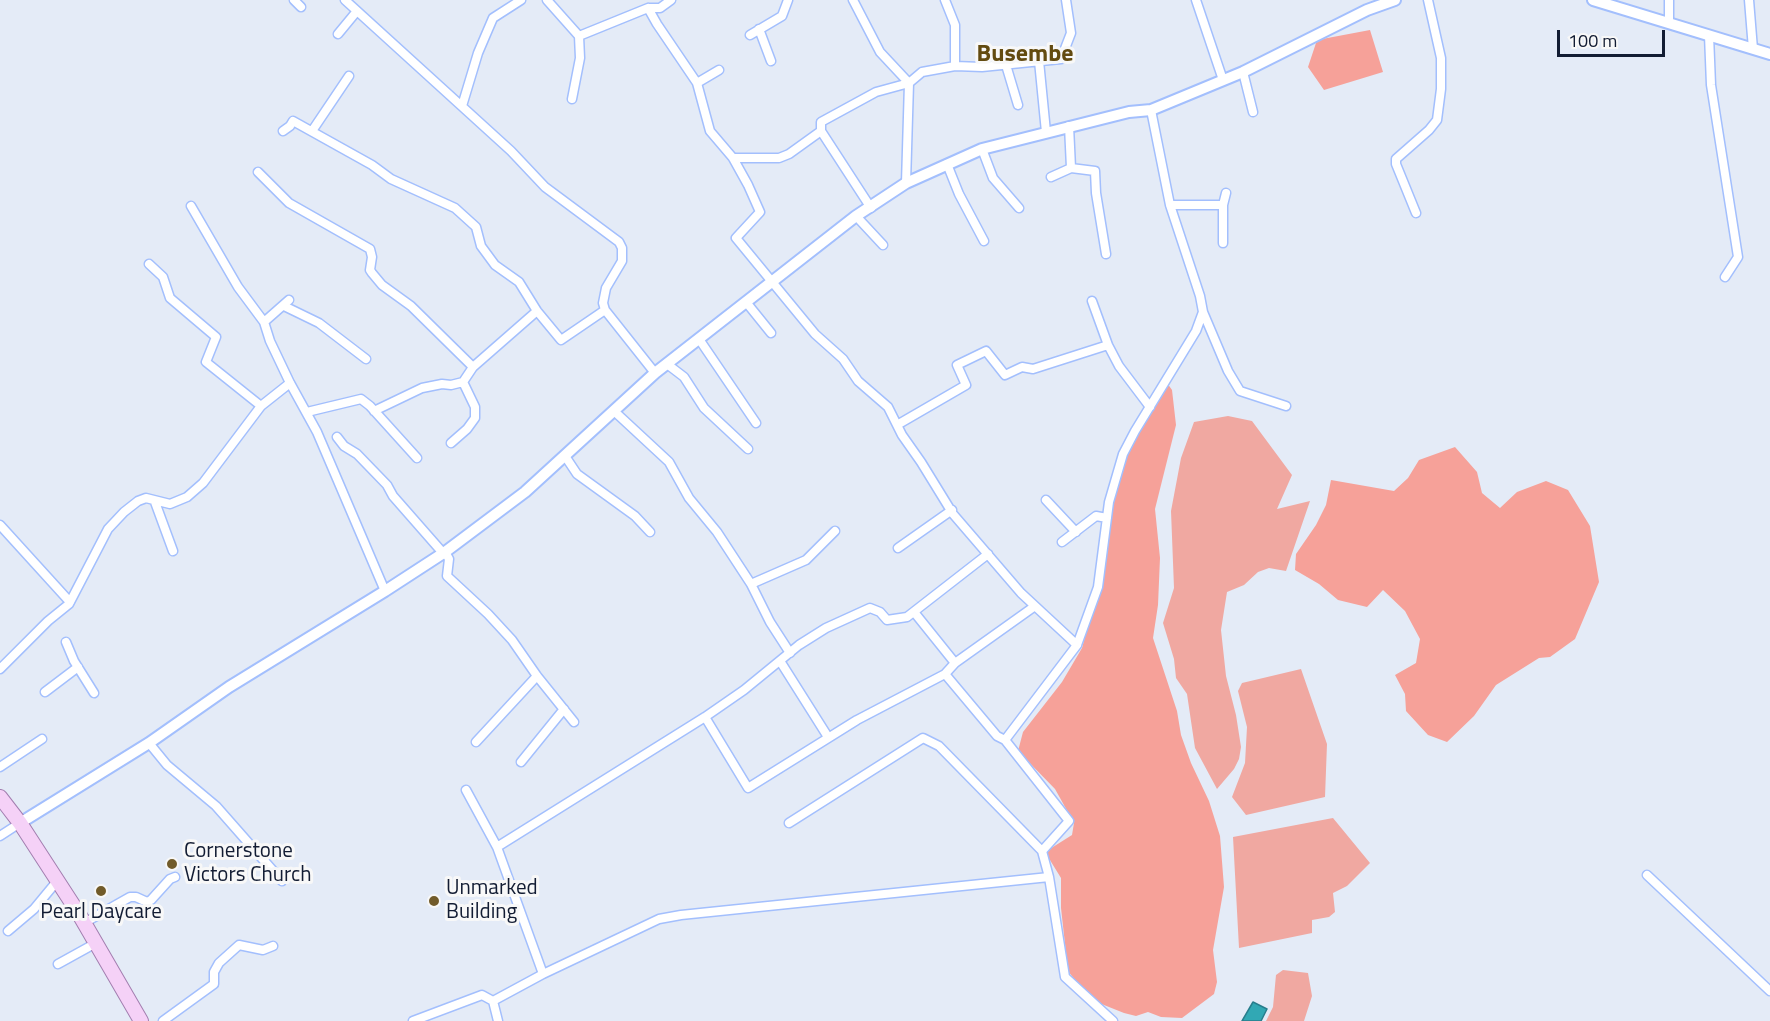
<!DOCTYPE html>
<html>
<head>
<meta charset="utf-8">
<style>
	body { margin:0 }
	#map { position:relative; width:1770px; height:1021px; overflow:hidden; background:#e4ebf7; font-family:"Titillium Web",sans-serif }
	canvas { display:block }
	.scale { position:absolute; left:1557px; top:30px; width:108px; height:27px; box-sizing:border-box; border:3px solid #121c33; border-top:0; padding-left:8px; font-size:18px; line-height:21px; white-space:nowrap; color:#121c33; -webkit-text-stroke:4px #f8f8f8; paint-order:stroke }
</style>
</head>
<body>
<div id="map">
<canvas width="1770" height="1021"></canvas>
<div class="scale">100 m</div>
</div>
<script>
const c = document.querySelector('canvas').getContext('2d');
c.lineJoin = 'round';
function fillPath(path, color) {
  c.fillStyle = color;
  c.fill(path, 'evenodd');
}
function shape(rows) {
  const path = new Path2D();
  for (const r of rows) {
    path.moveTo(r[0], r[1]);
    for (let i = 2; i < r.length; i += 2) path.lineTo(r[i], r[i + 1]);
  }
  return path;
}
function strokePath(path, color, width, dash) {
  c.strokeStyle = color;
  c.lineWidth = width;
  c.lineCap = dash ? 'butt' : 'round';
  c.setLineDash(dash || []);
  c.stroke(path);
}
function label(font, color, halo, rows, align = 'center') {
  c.font = font + ' "Titillium Web",sans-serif';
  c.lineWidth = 6;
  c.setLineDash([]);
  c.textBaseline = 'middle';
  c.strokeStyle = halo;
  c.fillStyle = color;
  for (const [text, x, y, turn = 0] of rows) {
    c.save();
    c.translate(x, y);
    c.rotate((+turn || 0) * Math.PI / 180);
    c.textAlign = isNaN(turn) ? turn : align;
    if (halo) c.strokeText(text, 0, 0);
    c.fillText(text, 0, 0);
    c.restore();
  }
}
const green = shape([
	[1228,416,1252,421,1292,475,1277,509,1310,501,1286,571,1269,568,1258,572,1244,585,1227,592,1221,630,1226,676,1236,715,1241,747,1239,759,1234,769,1217,789,1195,748,1187,694,1176,678,1174,659,1163,623,1174,588,1171,511,1181,458,1194,422],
	[1301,669,1327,744,1325,797,1246,815,1232,797,1245,763,1247,727,1238,691,1242,683],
	[1333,818,1370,863,1347,886,1333,893,1335,912,1329,917,1312,920,1312,933,1239,948,1233,837],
	[1283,970,1308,973,1312,996,1304,1021,1266,1021,1273,1007,1276,975]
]);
const forest = shape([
	[1370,30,1383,72,1324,90,1308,67,1317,40],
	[1163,377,1172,390,1176,425,1155,509,1160,558,1158,605,1153,638,1177,711,1181,735,1191,763,1209,801,1220,836,1224,887,1213,950,1217,982,1214,994,1182,1018,1161,1017,1148,1012,1136,1016,1124,1013,1099,1003,1082,989,1068,971,1061,908,1061,878,1045,852,1072,835,1074,823,1055,789,1018,751,1023,732,1062,682,1082,648,1099,585,1103,541,1125,450],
	[1455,447,1477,472,1482,493,1500,508,1517,492,1546,481,1568,490,1590,526,1599,582,1575,639,1550,657,1539,658,1496,685,1474,716,1447,742,1428,735,1406,711,1405,694,1395,675,1416,663,1420,639,1405,611,1383,590,1367,607,1338,600,1319,584,1295,570,1296,554,1316,525,1326,505,1331,480,1394,491,1408,478,1419,460]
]);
const water = shape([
	[1253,1002,1267,1009,1261,1021,1242,1021,1253,1002]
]);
const minor = shape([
	[294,0,301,7],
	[345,0,511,151,545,187,619,242,622,248,622,261,606,288,603,303,605,310,655,373],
	[547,0,579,36,580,58,572,99],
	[853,0,880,52,909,83,906,183],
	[945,0,955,25,955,66],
	[1196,0,1223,80],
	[1749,0,1753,49],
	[648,8,657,24,697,83,710,131,733,158,748,185,760,212,736,238,815,334,843,359,858,381,888,407,902,435,921,462,953,514,1021,593,1077,645],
	[1669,23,1669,0],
	[759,29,771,61],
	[338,34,357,11],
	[750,35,782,16,788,0],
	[1709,35,1711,85,1738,257,1725,277],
	[579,36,648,8,660,8,671,0],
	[1039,61,1046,132],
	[1006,65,1018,105],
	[1243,72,1253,112],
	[697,83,719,70],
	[462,106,478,53,493,18,521,0],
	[1069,126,1071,168],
	[283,131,290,126,293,121,372,165,391,179,455,208,476,227,481,246,495,265,519,282,537,311,561,340,605,310],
	[312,131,349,76],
	[982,149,993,178,1019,208],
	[733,158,779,158,789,154,821,131],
	[947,164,959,194,984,241],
	[258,172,289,203,370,249,372,257,370,270,372,273,382,285,411,306,473,367],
	[1051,177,1071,168,1095,171,1096,193,1106,254],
	[1170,205,1223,205],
	[191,206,238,287,264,322,270,341,290,383,317,432,385,591],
	[871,208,821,131,821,122,876,92,909,83,922,72,955,66,982,67,1061,59,1071,33,1066,0],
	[1416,213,1396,164,1396,159,1429,130,1437,120,1441,89,1441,58,1428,0],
	[856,216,883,245],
	[1223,243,1223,205,1226,193],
	[149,264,163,277,170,298,216,337,206,362,261,406],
	[1092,301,1108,345,1119,366,1150,407],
	[746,302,771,333],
	[284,306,319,323,366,359],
	[1203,312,1228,371,1240,391,1286,406],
	[264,322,289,300],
	[699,339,756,423],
	[667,364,684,377,704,408,748,449],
	[374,411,422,388,442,384,451,385,463,382,473,367,537,311],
	[614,411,669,462,689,498,717,532,751,584,770,622,790,653],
	[307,412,361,399,370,406,417,458],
	[897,425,966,385,957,365,986,351,1005,375,1022,367,1033,369,1108,345],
	[337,437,344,446,357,454,387,485,393,496,443,553],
	[451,443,467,429,475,418,475,407,463,382],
	[565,456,577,474,635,516,650,532],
	[1046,500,1076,532],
	[155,502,173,551],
	[0,525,70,602],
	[1062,542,1096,516,1107,518],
	[898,548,952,510],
	[445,552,449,559,447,576,488,614,512,640,537,676,574,722],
	[751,584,806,560,835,531],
	[914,612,955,663],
	[66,642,74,661,94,693],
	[780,661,828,737],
	[0,669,48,621,69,604,108,529,124,512,138,501,146,498,170,504,187,497,203,483,261,406,290,383],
	[945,674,997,736,1005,740,1069,821,1042,851,1049,877,1065,977,1113,1021],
	[45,692,78,667],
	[705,717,748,788,857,720,945,674,955,663,1035,606],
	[1005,740,1077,645,1098,587,1109,502,1123,454,1135,431,1196,331,1203,312,1200,296,1170,205,1151,110],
	[476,742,537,676],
	[149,743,167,765,216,806,282,881],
	[521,762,564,709],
	[0,767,42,739],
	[466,790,497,847,543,974],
	[789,823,923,738,939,746,1042,851],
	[0,836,20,823],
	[497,847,705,717,744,690,799,645,826,628,870,608,880,612,887,620,907,617,988,554],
	[1647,875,1770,991],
	[84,923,130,897,136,897,147,902,151,900,170,879,175,877],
	[8,931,34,909,58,880],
	[58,964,96,943],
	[493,1001,543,974,659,919,681,915,1049,877],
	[163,1021,214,984,214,972,219,963,239,945,263,950,273,946],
	[413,1021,482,995,493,1001,498,1021]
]);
const tertiary = shape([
	[1593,0,1770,54],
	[20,823,149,743,229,687,385,591,445,552,525,492,655,373,856,216,906,183,982,149,1129,112,1151,110,1243,72,1367,10,1395,0]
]);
const primary = shape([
	[0,797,20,823,79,914,141,1021]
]);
const markers = [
	[172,864,6,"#715b2a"],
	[101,891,6,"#715b2a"],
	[434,901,6,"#715b2a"]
];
const poiNames = [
	["Cornerstone",184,852],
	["Victors Church",184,876],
	["Unmarked",446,889],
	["Building",446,913],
	["Pearl Daycare",101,913,"center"]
];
const quarterNames = [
	["Busembe",1025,55]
];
fillPath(green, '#f0a8a1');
fillPath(forest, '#f6a199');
fillPath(water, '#31a8b4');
strokePath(water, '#287e8d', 1.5);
strokePath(minor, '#a3bffd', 11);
strokePath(tertiary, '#a3bffd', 14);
strokePath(primary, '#a27eaf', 16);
strokePath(minor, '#fff', 8);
strokePath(tertiary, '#fff', 10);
strokePath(primary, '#f5d1f7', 14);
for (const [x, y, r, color] of markers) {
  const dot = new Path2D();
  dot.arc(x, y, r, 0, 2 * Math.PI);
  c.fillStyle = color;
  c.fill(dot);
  strokePath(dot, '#f8f8f8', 2);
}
label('21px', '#121c33', '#f8f8f8', poiNames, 'left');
label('bold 24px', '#634b10', '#f8f8f8', quarterNames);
</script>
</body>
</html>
